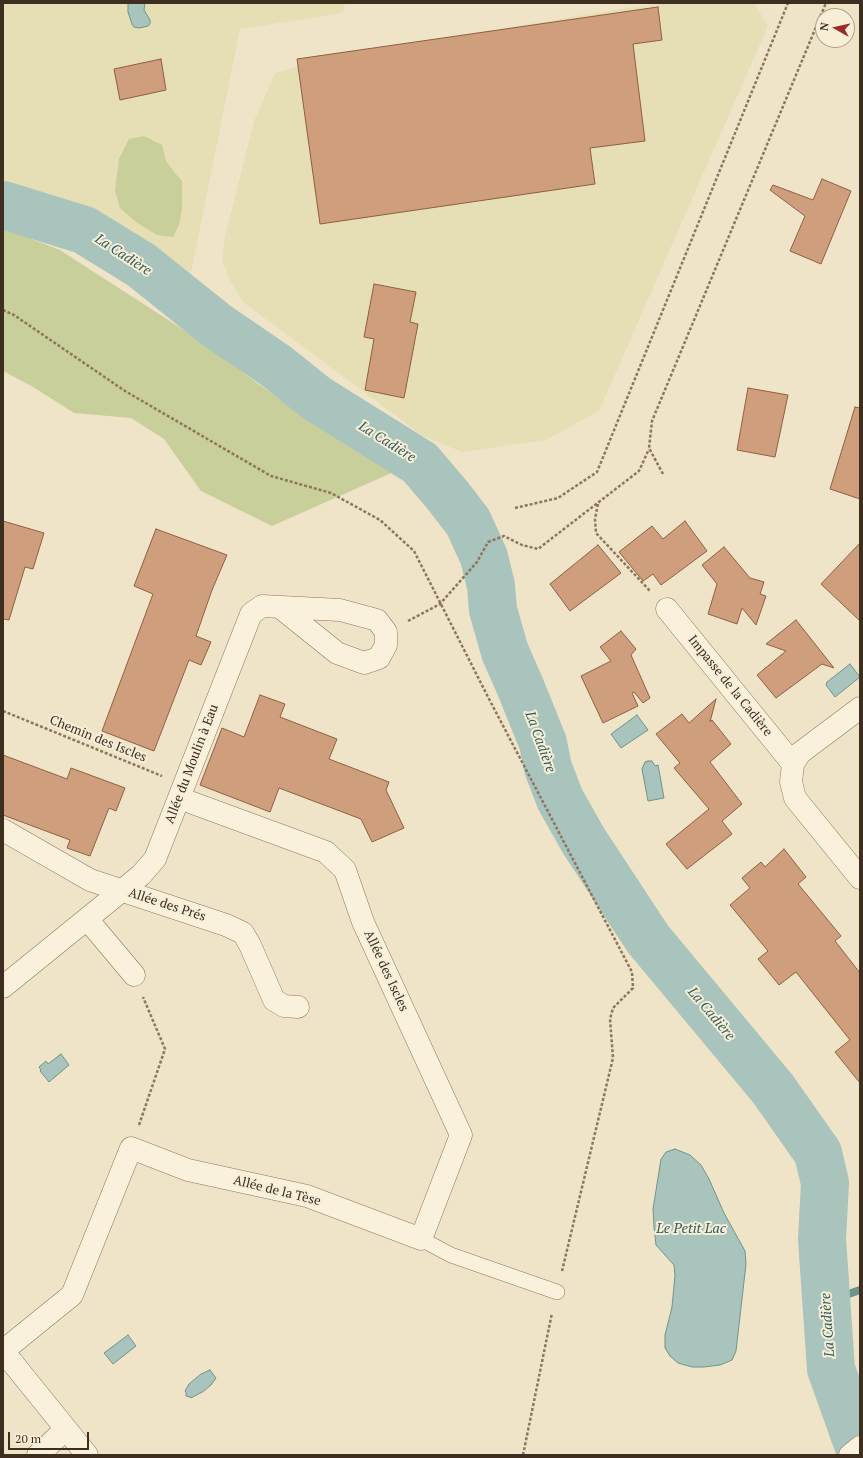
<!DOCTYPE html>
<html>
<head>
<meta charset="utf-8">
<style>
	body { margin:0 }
	#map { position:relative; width:863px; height:1458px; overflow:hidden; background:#f0e4c8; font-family:"PT Serif",serif }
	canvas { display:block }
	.frame { position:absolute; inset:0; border:4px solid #3d2e20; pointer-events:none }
	.north { position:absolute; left:815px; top:8px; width:40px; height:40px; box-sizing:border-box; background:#f7eed8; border:1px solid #ada18e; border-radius:50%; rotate:278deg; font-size:11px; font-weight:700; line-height:16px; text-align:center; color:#3d2e20 }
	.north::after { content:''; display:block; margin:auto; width:14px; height:18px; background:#9e2a2b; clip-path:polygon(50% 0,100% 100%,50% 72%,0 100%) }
	.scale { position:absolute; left:8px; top:1432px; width:81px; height:18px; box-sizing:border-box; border:2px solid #3d2e20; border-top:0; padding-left:5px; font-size:12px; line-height:14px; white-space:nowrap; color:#3d2e20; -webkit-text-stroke:3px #f7eed8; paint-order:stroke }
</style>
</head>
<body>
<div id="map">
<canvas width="863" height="1458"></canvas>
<div class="frame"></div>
<div class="north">N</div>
<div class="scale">20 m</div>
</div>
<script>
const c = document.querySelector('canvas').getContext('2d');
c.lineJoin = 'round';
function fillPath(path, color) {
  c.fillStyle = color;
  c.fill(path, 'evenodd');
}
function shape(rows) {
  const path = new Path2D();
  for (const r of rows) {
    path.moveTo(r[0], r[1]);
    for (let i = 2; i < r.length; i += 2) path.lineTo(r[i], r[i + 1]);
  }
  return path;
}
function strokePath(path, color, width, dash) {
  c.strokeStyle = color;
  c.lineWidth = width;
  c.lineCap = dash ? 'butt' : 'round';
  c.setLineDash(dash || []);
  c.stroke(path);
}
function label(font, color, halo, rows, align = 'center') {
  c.font = font + ' "PT Serif",serif';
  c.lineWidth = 4;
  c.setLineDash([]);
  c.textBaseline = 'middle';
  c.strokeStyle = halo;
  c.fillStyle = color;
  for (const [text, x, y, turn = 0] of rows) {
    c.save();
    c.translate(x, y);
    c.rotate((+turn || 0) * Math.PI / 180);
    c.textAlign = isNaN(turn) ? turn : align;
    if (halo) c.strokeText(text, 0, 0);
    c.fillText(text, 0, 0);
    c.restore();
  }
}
const farmland = shape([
	[3,3,345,3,343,13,240,29,188,288,137,251,59,207,3,195],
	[657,3,754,3,768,26,599,411,546,440,462,452,423,436,244,303,230,281,222,260,225,236,254,121,275,73,341,55]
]);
const green = shape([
	[144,136,162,145,166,161,174,172,182,181,182,209,179,225,173,237,157,235,136,222,120,208,115,191,119,159,129,139],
	[3,228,60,250,193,336,309,421,396,471,272,526,201,491,164,439,131,418,74,413,33,387,3,371]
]);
const water = shape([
	[128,3,145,3,144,10,150,20,150,24,148,26,139,28,134,27,132,24,128,12,128,3],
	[850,664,860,677,835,697,826,685,827,682,850,664],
	[637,715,648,730,621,748,611,734,637,715],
	[648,761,652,761,655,766,658,765,664,798,648,801,642,769,645,762,648,761],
	[61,1054,69,1065,49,1082,40,1071,41,1070,39,1067,46,1061,48,1064,61,1054],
	[675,1149,690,1155,701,1165,709,1179,724,1213,745,1251,746,1264,736,1351,732,1360,720,1365,704,1367,692,1367,678,1363,670,1356,665,1348,665,1335,672,1307,675,1275,674,1265,656,1245,654,1227,653,1209,661,1159,666,1152,675,1149],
	[128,1335,136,1346,113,1364,104,1353,128,1335],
	[210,1370,216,1378,211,1385,204,1391,191,1398,190,1397,186,1396,186,1392,185,1391,189,1384,201,1374,210,1370]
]);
const stream = shape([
	[826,1302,860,1290]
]);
const river = shape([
	[3,205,84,230,141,265,216,325,276,366,316,398,420,463,448,496,468,522,484,557,491,586,493,610,505,652,520,686,543,743,548,768,560,799,583,840,648,939,773,1089,818,1153,825,1183,822,1239,831,1369,860,1450]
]);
const building = shape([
	[658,7,662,40,633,44,645,141,590,148,595,184,320,224,297,59,658,7],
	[161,59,166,90,120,100,114,69,161,59],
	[822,179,851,191,821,264,790,251,805,216,770,190,773,185,813,200,822,179],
	[374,284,416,292,410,322,418,324,404,398,365,390,374,339,364,337,374,284],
	[748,388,788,395,775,457,737,450,748,388],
	[855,407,860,408,860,499,830,489,855,407],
	[3,521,44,533,33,569,25,567,9,620,3,619,3,521],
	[685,521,707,551,661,585,653,574,643,581,619,552,652,526,663,539,685,521],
	[156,529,227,555,212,590,196,636,211,642,201,665,189,660,154,751,102,731,153,594,134,586,156,529],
	[860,543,860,621,821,584,860,543],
	[598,545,621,573,570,611,550,584,598,545],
	[724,547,750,578,764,582,760,594,766,596,756,625,742,608,737,624,708,614,717,584,702,565,724,547],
	[796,620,834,668,822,664,776,698,757,675,786,651,766,644,796,620],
	[621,631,636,649,631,655,650,698,643,703,634,692,632,693,638,706,603,723,581,676,611,661,600,647,621,631],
	[260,695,285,704,280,717,337,739,329,759,389,782,386,790,404,828,372,842,361,819,279,788,270,812,200,785,222,728,244,737,260,695],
	[716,699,710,722,712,720,731,744,710,762,742,804,722,821,732,834,687,869,666,844,709,809,674,768,680,763,656,734,682,714,689,723,716,699],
	[3,755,67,779,71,768,125,788,116,811,109,808,90,856,67,848,70,840,3,815,3,755],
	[784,849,806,877,798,884,841,936,835,941,860,973,860,1083,835,1052,850,1040,796,972,779,985,758,959,768,951,730,905,750,888,742,878,761,862,765,867,784,849]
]);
const path = shape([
	[3,310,14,315,125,391,271,476,331,493,380,520,414,551,488,697,632,972,633,988,613,1008,610,1019,613,1058,562,1271],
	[663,474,649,448,652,421,826,3],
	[598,504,595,519,596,533,650,591],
	[515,508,558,498,597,472,788,3],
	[408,621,440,604,477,562,488,542,504,536,522,545,538,549,639,471,649,449],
	[3,711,162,776],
	[139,1125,165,1049,143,997],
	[523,1455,552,1313]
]);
const service = shape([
	[421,1239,451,1255,557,1292]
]);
const minor = shape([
	[667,609,793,764],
	[860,708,800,753,793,764,791,782,795,798,860,878],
	[3,830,90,880,226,925,243,933,250,945,274,1000,284,1006,298,1007],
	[87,919,134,975],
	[3,987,141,875,155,859,251,614,262,606,340,610,377,620,386,632,386,645,379,658,364,663,337,653,281,608],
	[3,1351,72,1295,131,1148,188,1170,307,1196,421,1239,461,1135,363,922,345,870,326,852,179,798],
	[3,1351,87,1455],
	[38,1455,66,1429]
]);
const tertiary = shape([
	[850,1455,860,1447]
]);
const streetNames = [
	["Impasse de la Cadière",730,686,51],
	["Chemin des Iscles",98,739,22],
	["Allée du Moulin à Eau",192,764,-69],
	["Allée des Prés",167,905,18],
	["Allée des Iscles",386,971,65],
	["Allée de la Tèse",277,1191,14]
];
const waterNames = [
	["La Cadière",123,255,33],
	["La Cadière",387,442,32],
	["La Cadière",540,742,70],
	["La Cadière",711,1014,50],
	["Le Petit Lac",691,1229],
	["La Cadière",828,1325,-94]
];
fillPath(farmland, '#e6deb5');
fillPath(green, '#c9cf9b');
fillPath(water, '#a9c4bc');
strokePath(water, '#6f938a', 1);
strokePath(stream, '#6f938a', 8);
strokePath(river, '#a9c4bc', 48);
fillPath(building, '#cf9f7d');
strokePath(building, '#8d5f41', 1);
strokePath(service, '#8d765c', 16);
strokePath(minor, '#8d765c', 23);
strokePath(tertiary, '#8d765c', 23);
strokePath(path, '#8d765c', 2.5, [3, 2]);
strokePath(service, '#faf1dc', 15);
strokePath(minor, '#faf1dc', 22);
strokePath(tertiary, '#faf1dc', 22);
label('13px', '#3d2e20', '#f7eed8', streetNames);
label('italic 14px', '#2f5d5a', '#f7eed8', waterNames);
</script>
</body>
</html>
